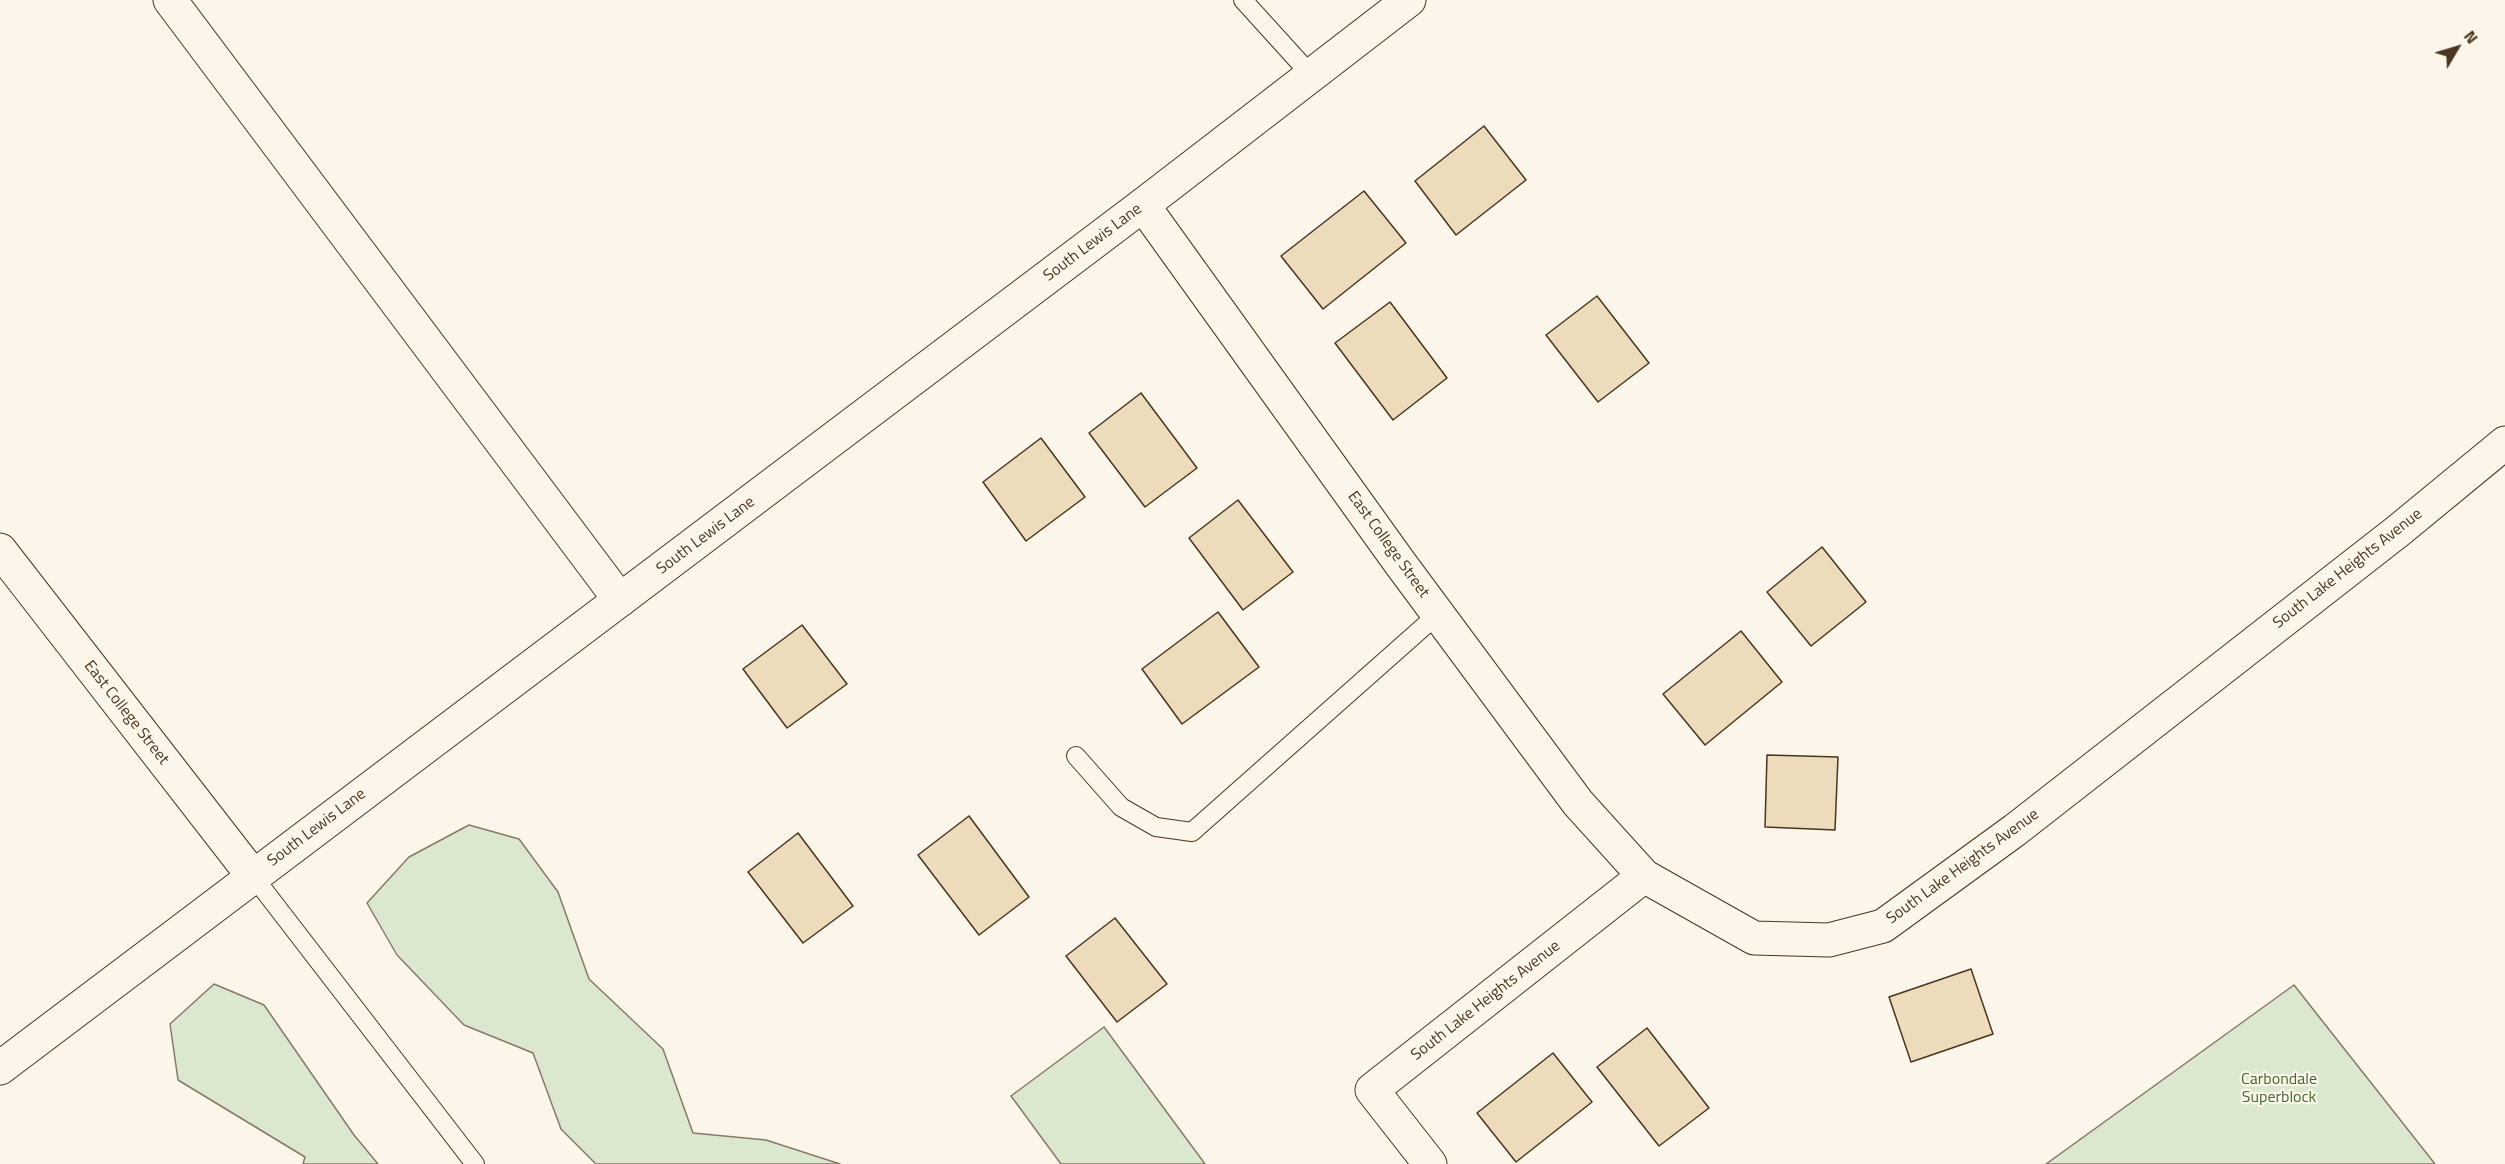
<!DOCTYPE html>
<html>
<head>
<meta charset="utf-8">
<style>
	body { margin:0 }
	#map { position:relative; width:2505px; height:1164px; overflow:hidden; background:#fbf6e9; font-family:"Titillium Web",sans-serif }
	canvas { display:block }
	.north { position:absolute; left:2427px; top:18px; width:60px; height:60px; -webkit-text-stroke:4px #fbf6e9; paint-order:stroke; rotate:52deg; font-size:16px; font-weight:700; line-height:24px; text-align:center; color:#4a3520 }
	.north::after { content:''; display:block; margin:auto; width:21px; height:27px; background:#4a3520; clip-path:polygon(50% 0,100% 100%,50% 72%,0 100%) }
</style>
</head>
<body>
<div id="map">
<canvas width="2505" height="1164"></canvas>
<div class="north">N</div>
</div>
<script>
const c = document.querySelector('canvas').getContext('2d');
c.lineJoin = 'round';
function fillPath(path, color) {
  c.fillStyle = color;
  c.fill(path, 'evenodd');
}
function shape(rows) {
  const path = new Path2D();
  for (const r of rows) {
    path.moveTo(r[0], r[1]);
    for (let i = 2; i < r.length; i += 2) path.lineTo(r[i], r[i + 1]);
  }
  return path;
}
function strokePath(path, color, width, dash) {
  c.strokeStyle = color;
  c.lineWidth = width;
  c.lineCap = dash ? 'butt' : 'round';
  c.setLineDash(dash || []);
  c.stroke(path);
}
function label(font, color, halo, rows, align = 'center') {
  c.font = font + ' "Titillium Web",sans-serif';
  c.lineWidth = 4.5;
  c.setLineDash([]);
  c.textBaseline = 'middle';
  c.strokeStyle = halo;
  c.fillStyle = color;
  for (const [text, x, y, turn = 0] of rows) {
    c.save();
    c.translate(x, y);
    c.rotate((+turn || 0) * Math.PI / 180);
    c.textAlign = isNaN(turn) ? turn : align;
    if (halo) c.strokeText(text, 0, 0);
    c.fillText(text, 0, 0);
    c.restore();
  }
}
const green = shape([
	[469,825,519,839,558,892,589,979,663,1049,693,1133,766,1140,840,1164,596,1164,561,1129,533,1053,464,1025,397,955,367,903,409,857,469,825],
	[214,984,264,1005,354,1135,378,1164,303,1164,305,1157,178,1080,170,1024,214,984],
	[2294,985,2435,1164,2046,1164,2294,985],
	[1104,1027,1205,1164,1061,1164,1011,1096,1104,1027]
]);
const building = shape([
	[1484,126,1526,180,1456,235,1415,181,1484,126],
	[1364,191,1406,243,1323,309,1281,256,1364,191],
	[1597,296,1649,363,1598,402,1546,335,1597,296],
	[1390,302,1447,378,1393,420,1335,343,1390,302],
	[1141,393,1197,468,1145,507,1089,433,1141,393],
	[1041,438,1085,497,1026,541,983,482,1041,438],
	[1238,500,1293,572,1243,610,1189,538,1238,500],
	[1822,547,1866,602,1811,646,1767,592,1822,547],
	[1218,612,1259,667,1182,724,1142,669,1218,612],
	[802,625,847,684,787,728,743,669,802,625],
	[1741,631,1782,682,1705,745,1663,694,1741,631],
	[1767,755,1838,757,1835,830,1765,827,1767,755],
	[969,816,1029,897,979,935,918,855,969,816],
	[798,833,853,906,803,943,748,872,798,833],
	[1115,918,1167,984,1117,1022,1066,956,1115,918],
	[1971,969,1993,1034,1911,1062,1889,997,1971,969],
	[1647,1028,1709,1108,1659,1146,1597,1067,1647,1028],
	[1553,1053,1592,1102,1516,1162,1477,1113,1553,1053]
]);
const lane = shape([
	[1243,0,1311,75],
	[1076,756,1121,807,1156,827,1192,832,1438,614],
	[253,876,475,1164]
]);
const street = shape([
	[170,0,620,600],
	[1143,205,1400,563,1578,803,1644,876,1754,938,1829,940,1883,926,2015,830,2398,531,2505,443],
	[1430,1164,1372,1090,1644,876]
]);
const secondary = shape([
	[0,550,253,876],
	[0,1068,1143,205,1409,0]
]);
const streetNames = [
	["South Lewis Lane",1093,243,-37],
	["South Lewis Lane",706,536,-37],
	["East College Street",1388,545,54],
	["South Lake Heights Avenue",2348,569,-38],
	["East College Street",126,713,52],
	["South Lewis Lane",317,828,-37],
	["South Lake Heights Avenue",1963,867,-36],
	["South Lake Heights Avenue",1486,1001,-38]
];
const parkNames = [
	["Carbondale",2279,1080],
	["Superblock",2279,1098]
];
fillPath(green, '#dce7d0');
strokePath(green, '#887966', 1.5);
fillPath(building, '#ecdcbc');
strokePath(building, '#4a3520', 1.5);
strokePath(lane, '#4a3520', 20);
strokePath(street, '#4a3520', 35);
strokePath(secondary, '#4a3520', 35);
strokePath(lane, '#fbf6e9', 18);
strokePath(street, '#fbf6e9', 33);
strokePath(secondary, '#fbf6e9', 33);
label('16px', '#4a3520', '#fbf6e9', streetNames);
label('16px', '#436837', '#fbf6e9', parkNames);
</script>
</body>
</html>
